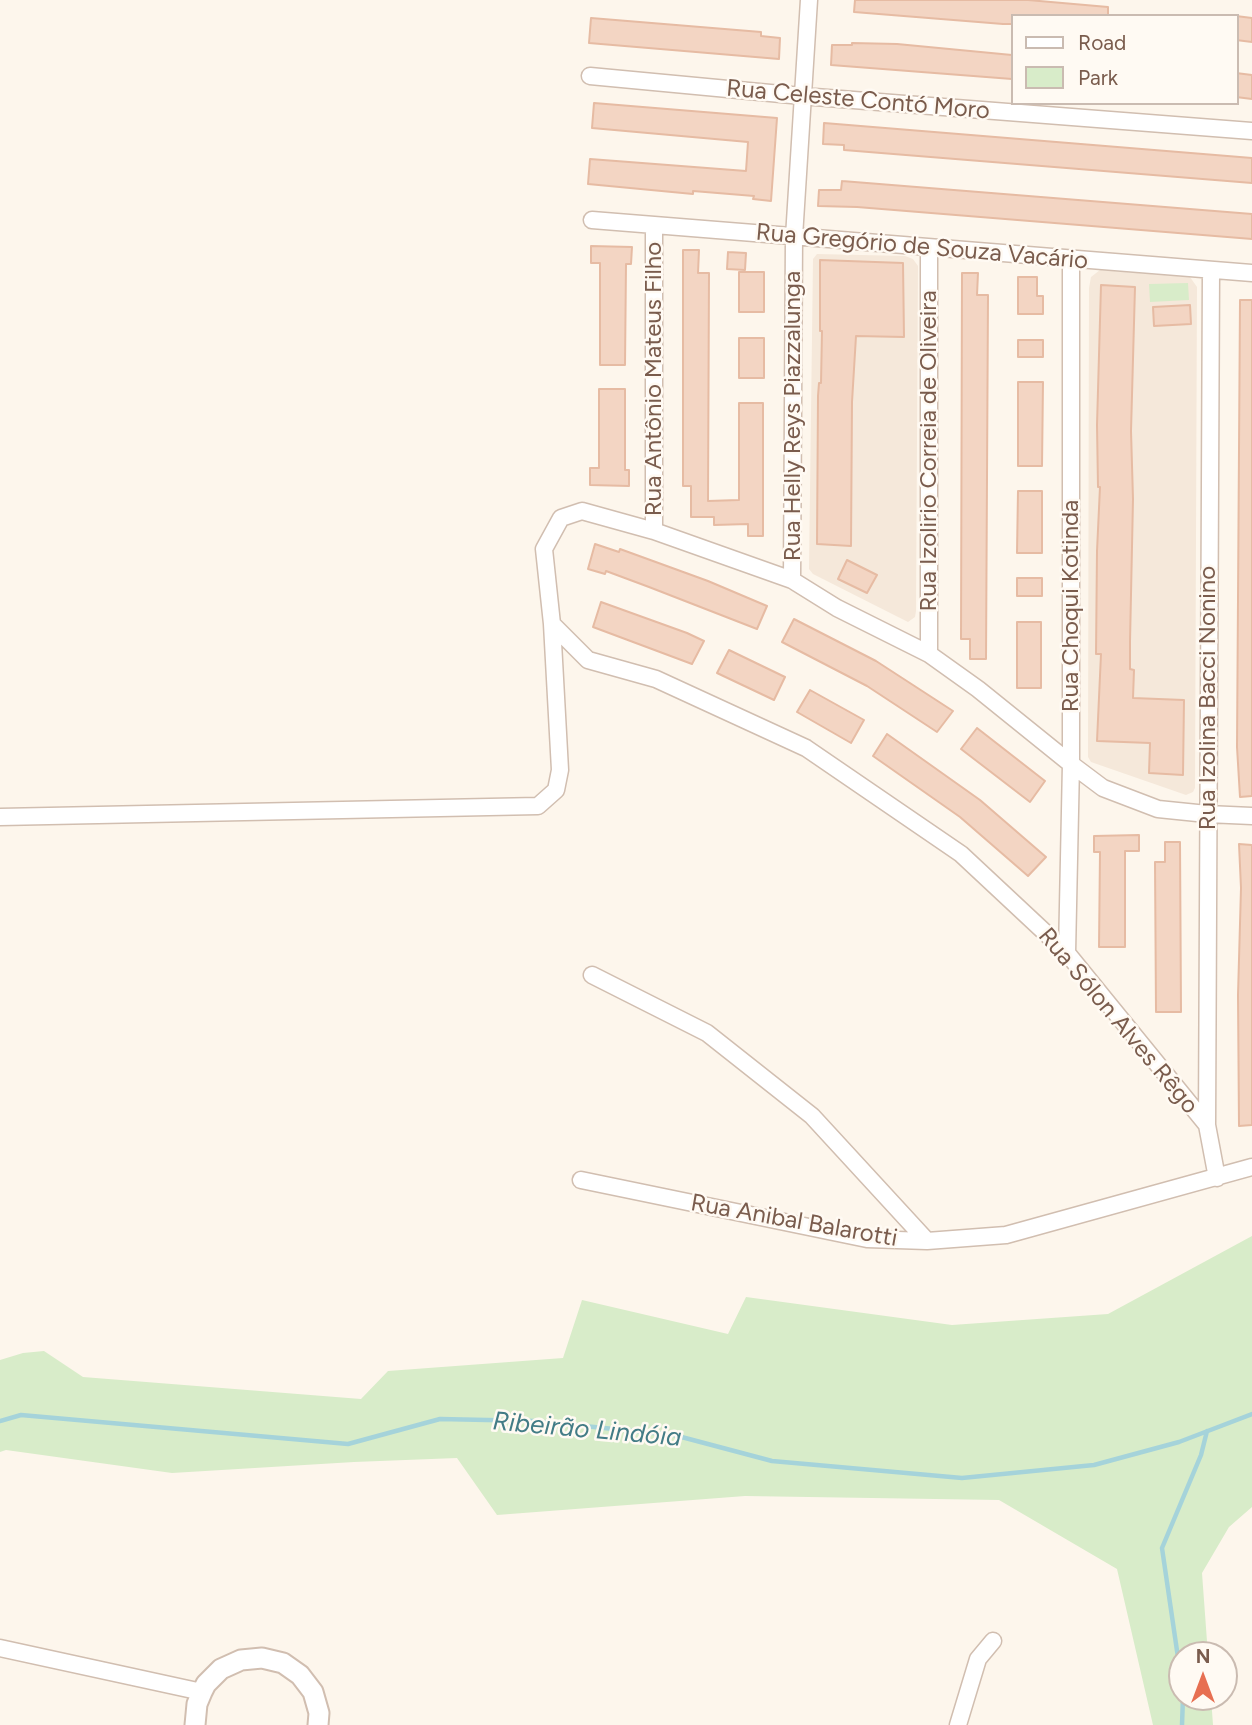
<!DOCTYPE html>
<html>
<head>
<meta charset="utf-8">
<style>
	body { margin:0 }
	#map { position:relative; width:1252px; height:1725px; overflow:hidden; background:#fdf6ec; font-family:Figtree,sans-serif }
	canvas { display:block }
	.legend { position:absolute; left:1011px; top:14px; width:228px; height:91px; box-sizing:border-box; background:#fffaf3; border:2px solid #cabbb1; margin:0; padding:9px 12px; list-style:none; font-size:21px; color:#7a5c4d }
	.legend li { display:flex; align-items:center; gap:14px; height:35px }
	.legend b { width:35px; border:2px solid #cabbb1 }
	.north { position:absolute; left:1168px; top:1641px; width:70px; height:70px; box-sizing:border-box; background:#fffaf3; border:2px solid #cabbb1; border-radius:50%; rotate:0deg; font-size:19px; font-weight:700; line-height:28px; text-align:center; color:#7a5c4d }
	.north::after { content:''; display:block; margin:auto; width:24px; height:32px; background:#e76f51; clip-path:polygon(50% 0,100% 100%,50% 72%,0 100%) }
</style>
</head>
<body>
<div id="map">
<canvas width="1252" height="1725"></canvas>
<ul class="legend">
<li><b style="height:9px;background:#fff"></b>Road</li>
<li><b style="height:19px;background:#d8ecc9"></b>Park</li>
</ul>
<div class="north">N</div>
</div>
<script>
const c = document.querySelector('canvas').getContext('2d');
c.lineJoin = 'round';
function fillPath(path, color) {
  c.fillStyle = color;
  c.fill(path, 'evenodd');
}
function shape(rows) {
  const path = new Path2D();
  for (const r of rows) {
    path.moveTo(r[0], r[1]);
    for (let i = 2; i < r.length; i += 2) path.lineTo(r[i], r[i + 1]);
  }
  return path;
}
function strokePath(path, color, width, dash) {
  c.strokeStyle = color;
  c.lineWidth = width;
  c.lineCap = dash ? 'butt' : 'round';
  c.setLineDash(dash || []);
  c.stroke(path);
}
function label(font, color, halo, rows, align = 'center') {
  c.font = font + ' Figtree,sans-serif';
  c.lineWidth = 5;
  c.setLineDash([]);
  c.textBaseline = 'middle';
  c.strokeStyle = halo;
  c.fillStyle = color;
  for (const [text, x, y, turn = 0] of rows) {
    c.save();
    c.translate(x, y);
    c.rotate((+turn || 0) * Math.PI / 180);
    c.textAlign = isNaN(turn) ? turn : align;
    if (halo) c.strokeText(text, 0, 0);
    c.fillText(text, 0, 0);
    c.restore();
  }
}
const residential = shape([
	[817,254,905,256,913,259,918,266,916,611,915,617,908,622,813,574,809,569,813,259],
	[1100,270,1190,277,1197,287,1195,788,1193,792,1186,795,1091,762,1088,757,1089,288,1091,277]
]);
const green = shape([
	[1188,283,1189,300,1150,302,1149,284],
	[1252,1236,1252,1507,1229,1527,1202,1573,1208,1655,1182,1655,1182,1697,1211,1697,1213,1725,1153,1725,1117,1569,999,1500,745,1496,497,1515,457,1458,354,1462,172,1473,6,1450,0,1452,0,1360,23,1353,44,1351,83,1377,361,1399,388,1371,563,1358,582,1300,728,1334,746,1297,952,1325,1108,1314]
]);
const stream = shape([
	[0,1421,21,1415,348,1444,440,1419,534,1421,674,1435,772,1461,962,1478,1094,1465,1179,1442,1252,1414],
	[1182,1685,1162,1548,1201,1455,1207,1431],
	[1182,1725,1183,1697]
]);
const building = shape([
	[855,0,1028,0,1108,7,1108,16,1012,16,1012,24,1003,24,854,12,855,0],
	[1236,16,1252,18,1252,42,1236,40,1236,16],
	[591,18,761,32,761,36,780,38,779,59,589,43,591,18],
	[852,43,897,44,1012,55,1012,79,831,65,832,45,852,45,852,43],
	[1236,73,1252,75,1252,99,1236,97,1236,73],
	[594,103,777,118,771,201,753,199,754,196,693,191,693,194,588,184,590,159,746,171,748,142,592,128,594,103],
	[824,123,1252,158,1252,183,844,150,844,145,823,144,824,123],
	[842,181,1252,214,1252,239,857,207,818,206,819,190,841,190,842,181],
	[591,246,632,247,631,264,626,264,625,365,600,365,600,263,591,263,591,246],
	[683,250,699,250,698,273,709,273,708,501,739,500,739,403,763,403,763,536,748,536,748,524,714,525,714,517,691,517,691,486,683,486,683,250],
	[728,252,746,253,745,270,727,269,728,252],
	[820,260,903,263,904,337,856,336,852,402,851,546,817,544,818,396,819,383,821,383,822,331,820,331,820,260],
	[739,272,764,272,764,312,739,312,739,272],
	[962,273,978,273,977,295,988,295,986,659,970,659,970,639,961,639,962,273],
	[1018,277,1037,277,1037,296,1043,296,1043,314,1018,314,1018,277],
	[1101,285,1135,287,1131,431,1133,499,1130,642,1130,669,1134,670,1133,698,1184,700,1183,775,1149,773,1150,743,1097,741,1101,654,1096,654,1097,551,1100,487,1098,487,1097,425,1101,285],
	[1240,300,1252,300,1252,796,1240,797,1237,747,1240,300],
	[1190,305,1191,324,1154,326,1153,307,1190,305],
	[739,338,764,338,764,378,739,378,739,338],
	[1018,340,1043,340,1043,357,1018,357,1018,340],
	[1018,382,1043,382,1042,466,1018,466,1018,382],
	[599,389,625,389,625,470,629,470,629,486,590,485,590,468,599,468,599,389],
	[1018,491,1042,491,1042,553,1017,553,1018,491],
	[595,544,619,552,620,549,708,581,767,606,757,629,649,587,606,571,605,574,588,569,595,544],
	[847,560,877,575,867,593,838,579,847,560],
	[1017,578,1042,578,1042,596,1017,596,1017,578],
	[601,602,687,633,704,641,692,664,593,627,601,602],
	[794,619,876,661,953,711,937,732,867,686,782,642,794,619],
	[1017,622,1041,622,1041,688,1017,688,1017,622],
	[729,650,785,677,774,700,717,673,729,650],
	[810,690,864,720,851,743,797,712,810,690],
	[977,728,1045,781,1030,802,961,749,977,728],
	[887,734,980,800,1046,857,1028,876,960,817,873,756,887,734],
	[1139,835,1139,851,1125,851,1125,947,1099,947,1100,852,1094,852,1094,836,1139,835],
	[1165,842,1180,842,1181,1012,1156,1012,1155,862,1165,862,1165,842],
	[1239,844,1252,845,1252,1125,1239,1126,1238,995,1241,888,1239,844]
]);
const minor = shape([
	[590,76,802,96,1252,131],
	[592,220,1252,273],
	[654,531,654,226],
	[792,580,794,237,809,0],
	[552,624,588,660,656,679,806,748,961,854,1067,953,1207,1125,1217,1178],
	[929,654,929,248],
	[0,817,538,806,556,790,560,770,552,624,544,549,561,518,582,511,654,531,792,580,837,608,929,654,978,689,1071,764,1103,788,1158,809,1207,814,1252,816],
	[1067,953,1071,764,1071,259],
	[592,975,707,1033,812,1116,927,1241],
	[1207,1125,1211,270],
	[581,1180,867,1239,927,1241,1006,1235,1252,1167],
	[0,1648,202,1692],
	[958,1725,978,1659,993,1641]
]);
const tertiary = shape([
	[195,1725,197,1704,202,1692,206,1684,221,1669,241,1660,262,1658,283,1663,300,1675,313,1692,319,1713,318,1725]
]);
const streetNames = [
	["Rua Celeste Contó Moro",858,100,5],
	["Rua Gregório de Souza Vacário",922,247,5],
	["Rua Antônio Mateus Filho",654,379,-90],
	["Rua Helly Reys Piazzalunga",793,416,-90],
	["Rua Izolirio Correia de Oliveira",929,451,-90],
	["Rua Choqui Kotinda",1071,606,-90],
	["Rua Izolina Bacci Nonino",1208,698,-90],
	["Rua Sólon Alves Rêgo",1118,1021,50],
	["Rua Anibal Balarotti",794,1221,10]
];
const waterNames = [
	["Ribeirão Lindóia",587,1430,5]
];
fillPath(residential, '#f5e8da');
fillPath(green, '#d8ecc9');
strokePath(stream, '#a5d3da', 4.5);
fillPath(building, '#f3d5c3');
strokePath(building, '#e6bba3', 2);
strokePath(minor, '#d1beb0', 19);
strokePath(tertiary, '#d1beb0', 23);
strokePath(minor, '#fff', 16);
strokePath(tertiary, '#fff', 19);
label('24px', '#7a5c4d', '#fffaf3', streetNames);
label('italic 26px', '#437c86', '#fffaf3', waterNames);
</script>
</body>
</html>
